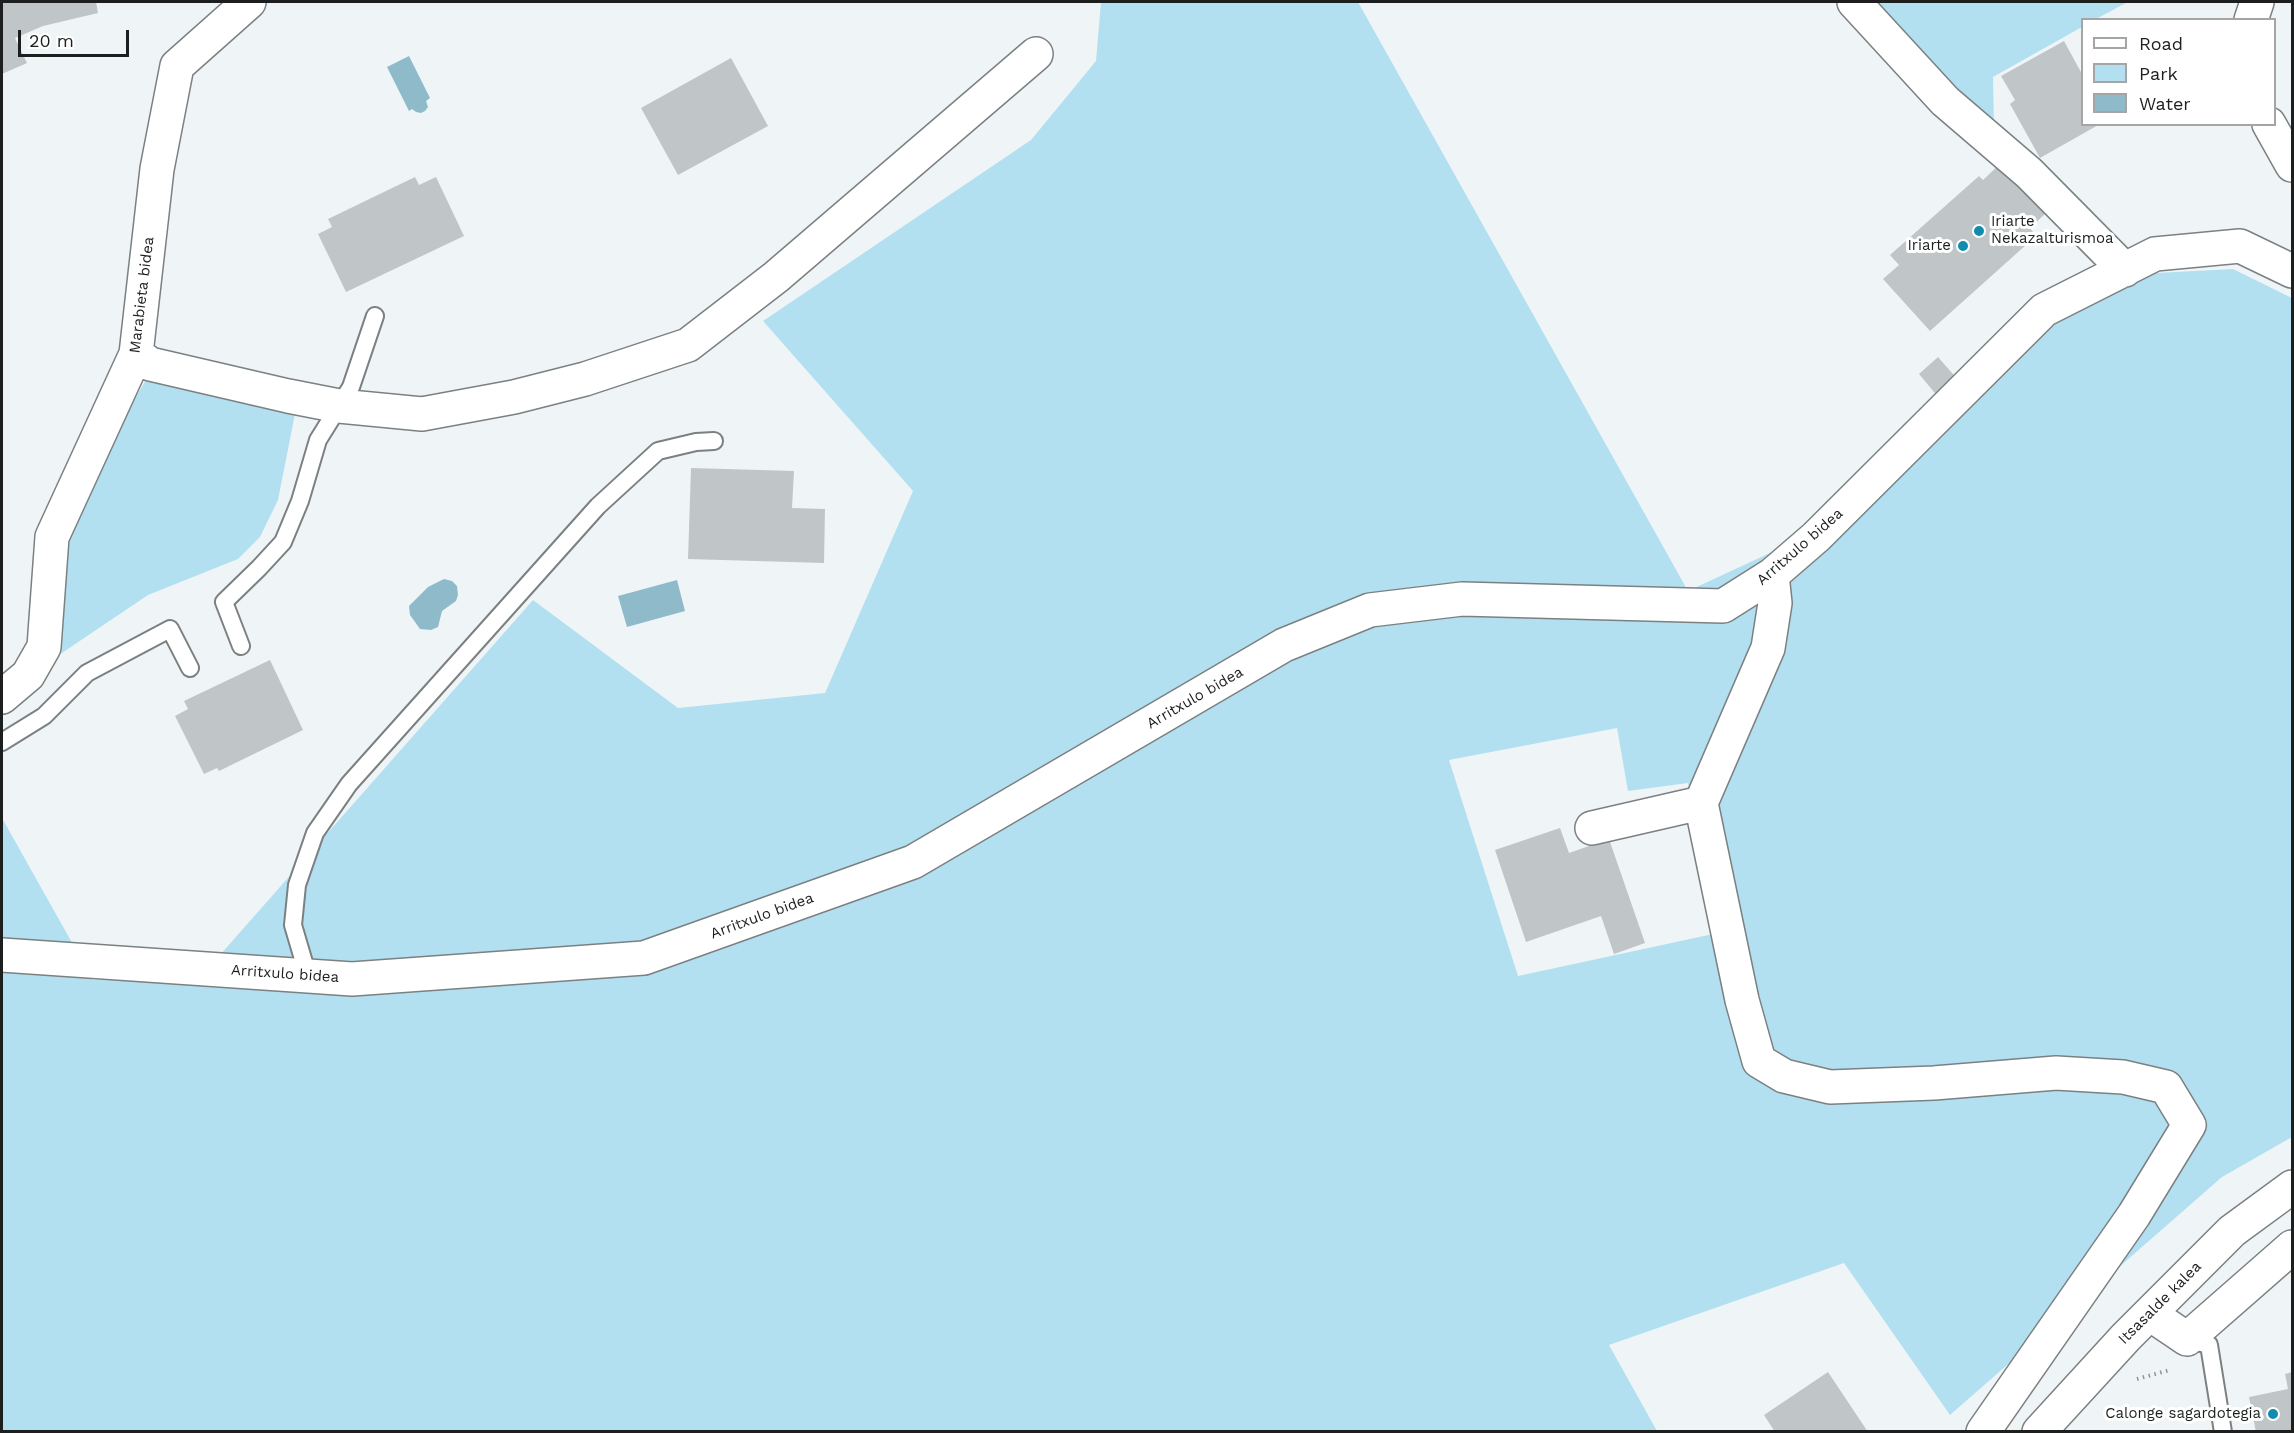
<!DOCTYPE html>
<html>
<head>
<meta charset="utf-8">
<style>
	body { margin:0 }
	#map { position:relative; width:2294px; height:1433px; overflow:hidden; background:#eff5f7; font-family:"Work Sans",sans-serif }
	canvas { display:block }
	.frame { position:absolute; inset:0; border:3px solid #1d1f1f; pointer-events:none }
	.legend { position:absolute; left:2081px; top:18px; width:195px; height:108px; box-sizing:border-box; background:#fff; border:2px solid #a5a5a5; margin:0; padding:8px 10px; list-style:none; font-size:18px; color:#1d1f1f }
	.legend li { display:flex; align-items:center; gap:12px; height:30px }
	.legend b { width:30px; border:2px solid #a5a5a5 }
	.scale { position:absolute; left:18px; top:30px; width:111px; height:27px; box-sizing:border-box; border:3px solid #1d1f1f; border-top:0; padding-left:8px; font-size:18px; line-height:21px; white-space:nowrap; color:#1d1f1f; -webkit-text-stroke:4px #fff; paint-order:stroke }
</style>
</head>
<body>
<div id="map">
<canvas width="2294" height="1433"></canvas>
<div class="frame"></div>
<ul class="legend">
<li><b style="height:8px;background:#fff"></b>Road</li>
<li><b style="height:16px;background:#b3e0f1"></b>Park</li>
<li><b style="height:16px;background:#8ebaca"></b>Water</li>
</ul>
<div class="scale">20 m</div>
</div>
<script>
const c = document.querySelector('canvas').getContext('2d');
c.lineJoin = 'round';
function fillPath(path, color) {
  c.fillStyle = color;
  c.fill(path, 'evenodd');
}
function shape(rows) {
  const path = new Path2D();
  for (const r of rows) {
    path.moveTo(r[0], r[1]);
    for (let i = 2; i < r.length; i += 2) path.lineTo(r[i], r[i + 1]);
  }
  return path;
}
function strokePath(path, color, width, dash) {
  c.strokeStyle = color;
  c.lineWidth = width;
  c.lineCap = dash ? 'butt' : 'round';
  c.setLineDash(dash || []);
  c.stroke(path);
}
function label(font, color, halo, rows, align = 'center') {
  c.font = font + ' "Work Sans",sans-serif';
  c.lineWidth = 6;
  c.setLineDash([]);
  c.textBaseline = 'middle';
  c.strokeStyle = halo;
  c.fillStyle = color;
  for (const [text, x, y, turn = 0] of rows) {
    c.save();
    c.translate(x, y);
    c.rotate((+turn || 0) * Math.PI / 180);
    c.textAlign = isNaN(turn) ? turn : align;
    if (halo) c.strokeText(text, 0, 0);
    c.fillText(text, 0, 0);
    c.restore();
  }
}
const green = shape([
	[1101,2,1358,2,1688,591,1873,505,2053,321,2156,273,2233,269,2292,298,2292,1137,2222,1177,1950,1415,1844,1263,1609,1345,1657,1431,2,1431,2,818,93,980,197,981,533,600,678,708,825,693,913,491,763,321,1031,140,1096,61],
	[1617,728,1628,791,1688,783,1713,934,1518,976,1449,760],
	[1872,2,2128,2,2096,19,2082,20,2082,27,1993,77,1994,131],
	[147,378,295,414,278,500,260,537,238,559,148,595,56,657,70,533,92,471]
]);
const water = shape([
	[409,56,430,98,426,101,428,107,425,111,421,113,416,112,412,109,409,111,387,67],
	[444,579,452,581,457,586,458,595,456,601,442,611,438,627,431,630,420,629,410,615,409,606,428,587],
	[677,580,685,611,627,627,618,596]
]);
const building = shape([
	[2,2,96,2,98,13,43,26,15,38,27,63,2,74],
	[2064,41,2082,74,2082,124,2100,124,2040,158,2010,104,2015,100,2001,76],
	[731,58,768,126,678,175,641,108],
	[2002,162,2047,212,2030,228,2036,236,1930,331,1883,279,1899,265,1890,255,1979,176,1983,180],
	[415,177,419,185,436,177,464,236,346,292,318,234,332,227,328,219],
	[1938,357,1959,381,1939,398,1919,374],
	[691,468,794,471,792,508,825,509,824,563,688,559],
	[270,660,303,730,219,771,217,768,204,774,175,716,188,709,184,701],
	[1560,828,1569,853,1609,839,1645,943,1614,954,1601,916,1526,942,1495,850],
	[1828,1372,1868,1432,1775,1432,1764,1415],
	[2292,1372,2292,1432,2256,1432,2249,1397,2288,1389,2285,1374]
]);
const path = shape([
	[2137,1379,2170,1370]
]);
const service = shape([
	[241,646,224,602,259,568,283,542,300,501,318,440,351,387,375,316],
	[2,742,44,716,87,673,170,629,190,668],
	[308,976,293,925,297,885,315,833,349,784,598,506,658,451,696,442,714,441],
	[2187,1339,2209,1345,2223,1432]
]);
const minor = shape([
	[1854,2,1945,101,2029,173,2125,270],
	[2251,20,2257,2],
	[2269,124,2292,165],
	[136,354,150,364,288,396,339,406,422,414,514,397,585,379,688,345,776,277,1036,54],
	[1772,575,1775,603,1768,648,1701,803,1742,1000,1759,1061,1784,1076,1830,1087,1934,1083,2056,1073,2123,1077,2166,1087,2189,1125,2134,1215,1983,1432],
	[2,697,28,675,44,647,52,537,136,354,157,169,177,66,249,2],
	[1592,828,1701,803],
	[2,955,352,979,644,958,913,862,1284,645,1370,610,1462,599,1723,606,1772,575,1816,537,2044,310,2155,254,2240,246,2292,271],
	[2150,1314,2187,1339,2292,1247]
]);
const tertiary = shape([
	[2039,1432,2126,1337,2232,1231,2292,1187]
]);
const markers = [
	[1979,231,6,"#0f8cae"],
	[1963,246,6,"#0f8cae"],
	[2273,1414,6,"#0f8cae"]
];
const poiNames = [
	["Iriarte",1991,222,"left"],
	["Nekazalturismoa",1991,239,"left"],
	["Iriarte",1951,246],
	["Calonge sagardotegia",2261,1414]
];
const streetNames = [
	["Marabieta bidea",142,295,-83],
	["Arritxulo bidea",1800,547,-41],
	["Arritxulo bidea",1195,698,-30],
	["Arritxulo bidea",762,916,-20],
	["Arritxulo bidea",285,974,4],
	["Itsasalde kalea",2160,1303,-45]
];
fillPath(green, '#b3e0f1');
fillPath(water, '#8ebaca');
fillPath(building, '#c0c5c7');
strokePath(service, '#7b8082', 20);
strokePath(minor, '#7b8082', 36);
strokePath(tertiary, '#7b8082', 36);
strokePath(path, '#8f9394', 4, [1.5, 4.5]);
strokePath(service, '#fff', 16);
strokePath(minor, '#fff', 33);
strokePath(tertiary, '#fff', 33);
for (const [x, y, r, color] of markers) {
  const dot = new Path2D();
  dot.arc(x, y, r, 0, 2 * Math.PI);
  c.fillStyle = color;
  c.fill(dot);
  strokePath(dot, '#fff', 2);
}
label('15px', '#1d1f1f', '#fff', poiNames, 'right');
label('15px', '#1d1f1f', '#fff', streetNames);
</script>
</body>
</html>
